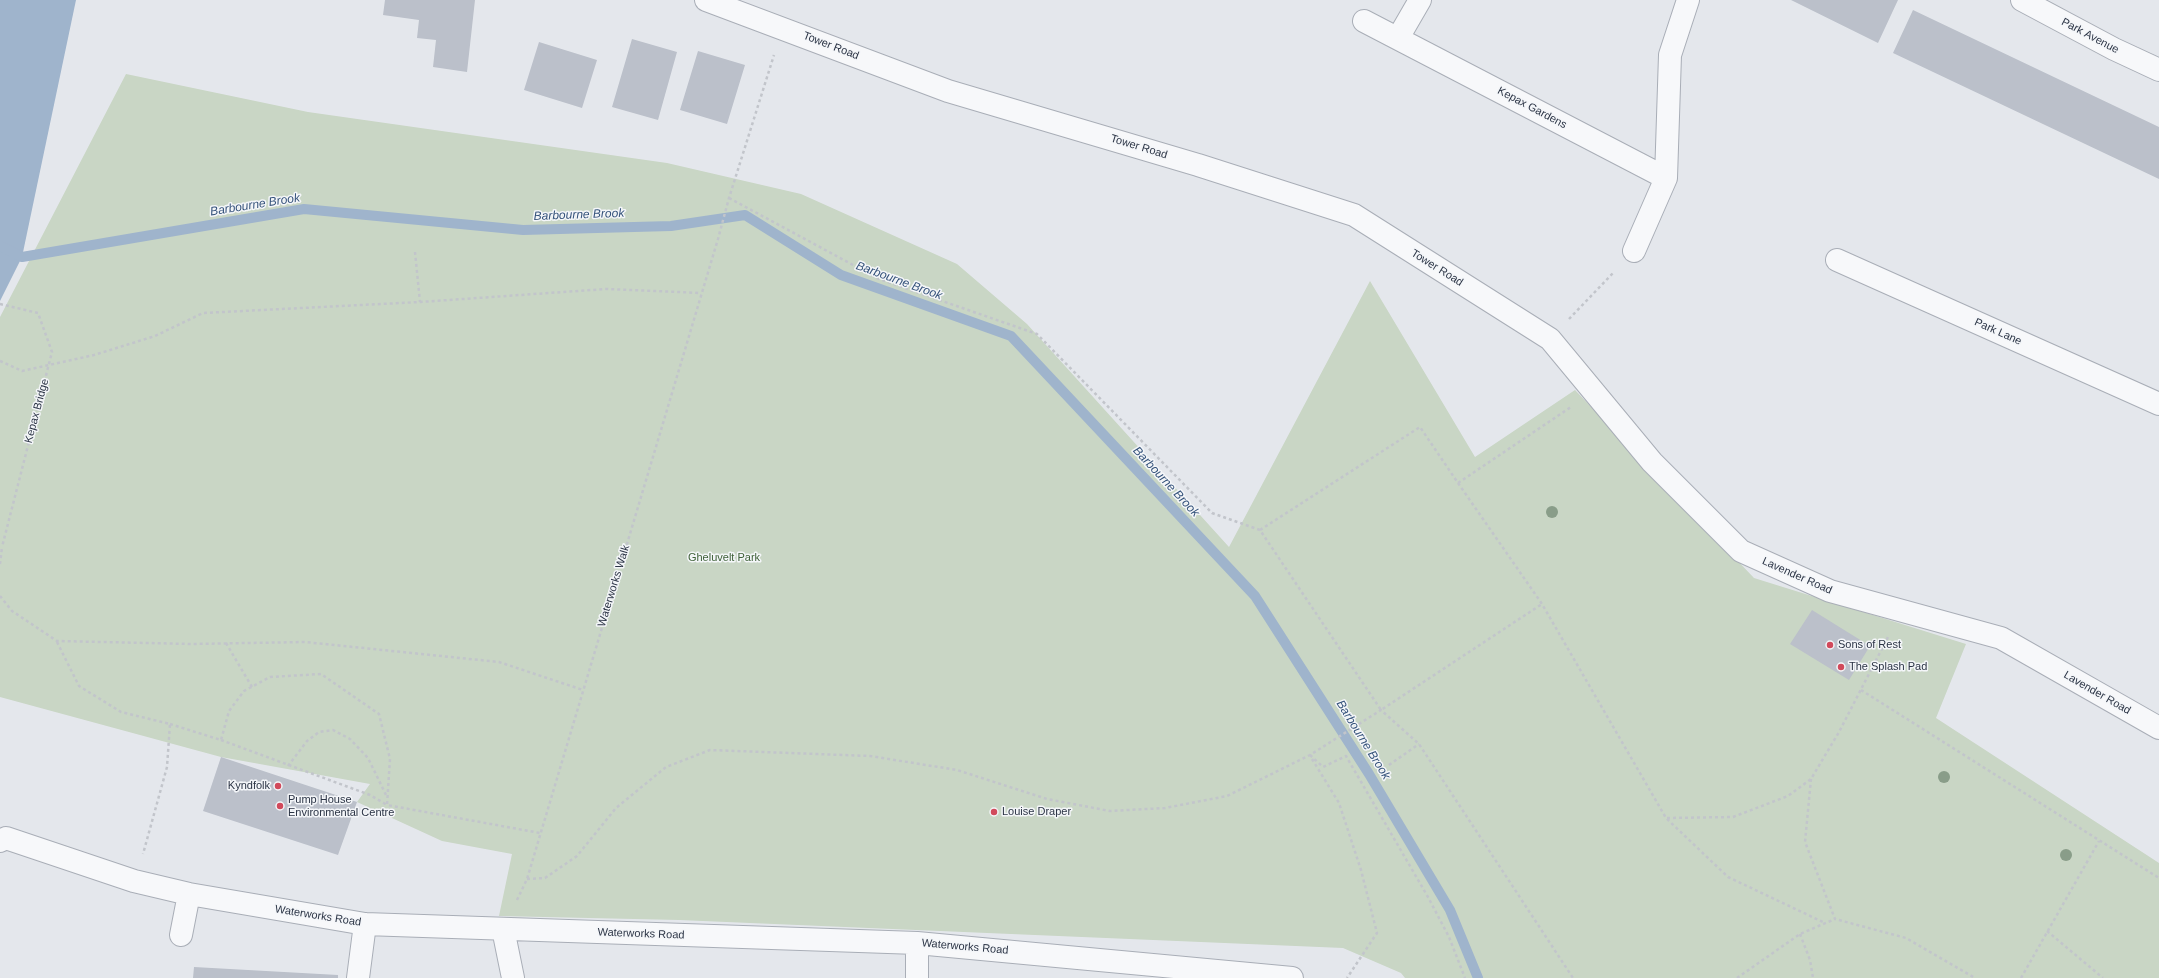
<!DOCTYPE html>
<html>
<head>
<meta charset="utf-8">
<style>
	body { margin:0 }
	canvas { display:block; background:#e4e7ec }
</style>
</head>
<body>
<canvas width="2159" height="978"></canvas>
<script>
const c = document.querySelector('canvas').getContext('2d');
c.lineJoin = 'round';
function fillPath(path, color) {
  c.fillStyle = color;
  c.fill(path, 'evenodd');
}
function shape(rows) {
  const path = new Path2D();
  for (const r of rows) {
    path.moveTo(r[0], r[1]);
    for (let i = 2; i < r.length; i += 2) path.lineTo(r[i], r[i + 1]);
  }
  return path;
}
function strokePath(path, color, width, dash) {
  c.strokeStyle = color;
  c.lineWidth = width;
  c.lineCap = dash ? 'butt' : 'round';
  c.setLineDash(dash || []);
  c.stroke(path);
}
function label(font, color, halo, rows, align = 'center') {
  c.font = font + ' Helvetica,sans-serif';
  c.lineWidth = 3;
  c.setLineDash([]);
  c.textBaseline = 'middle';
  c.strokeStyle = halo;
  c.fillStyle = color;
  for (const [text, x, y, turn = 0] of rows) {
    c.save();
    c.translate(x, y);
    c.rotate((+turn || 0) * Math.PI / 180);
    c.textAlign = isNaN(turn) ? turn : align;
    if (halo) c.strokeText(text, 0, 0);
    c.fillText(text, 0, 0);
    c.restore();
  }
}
const green = shape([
	[126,74,308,112,667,163,801,194,957,264,1027,324,1229,547,1370,281,1475,457,1575,390,1754,578,1966,644,1936,718,2159,863,2159,978,1405,978,1401,973,1343,948,679,920,499,916,512,854,442,841,357,802,370,784,221,757,0,697,0,317]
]);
const water = shape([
	[0,0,76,0,22,257,0,301]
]);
const stream = shape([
	[0,246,22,257,304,209,523,230,671,226,745,215,841,275,1011,336,1255,596,1369,774,1450,910,1478,978]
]);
const building = shape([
	[385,0,475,0,467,72,433,67,436,40,417,38,419,20,383,15],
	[1791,0,1898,0,1878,43],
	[1913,10,2159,127,2159,179,1893,53],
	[632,39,677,52,658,120,612,107],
	[539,42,597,60,582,108,524,90],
	[698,51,745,65,727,124,680,110],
	[1812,610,1870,646,1849,680,1790,644],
	[221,757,357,802,338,855,203,811],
	[194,967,338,975,338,978,193,978]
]);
const path = shape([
	[729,198,879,279,1037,334,1212,513,1260,530,1381,710,1542,604],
	[415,252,420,302],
	[1569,319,1614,272],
	[0,361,22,371,94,355,155,336,203,313,420,302,606,289,701,293],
	[1458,483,1542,604,1666,818,1728,877,1825,923],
	[1260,530,1420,427,1458,483,1571,407],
	[0,564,2,547],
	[0,596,12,611,57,641,192,644,305,642,499,662,583,690],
	[57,642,79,686,121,712,170,724,167,767,143,854],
	[226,643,252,687],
	[1861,690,2159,878],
	[170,724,221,740,229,711,244,691,270,677,321,674,379,714,390,759,387,805,540,833],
	[221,740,370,795,387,805],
	[1310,755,1323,767,1346,756,1428,897,1449,937,1465,978],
	[1312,759,1339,803,1361,870,1377,933,1347,978],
	[1389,765,1419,744],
	[288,766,307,741,319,732,333,730,350,739,368,758,387,797],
	[1811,779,1805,842,1835,919,1906,938,1975,978],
	[1667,818,1733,817,1788,796,1811,779,1839,732,1888,637],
	[527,879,545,878,577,856,616,808,666,767,710,750,870,756,957,770,1047,799,1110,811,1165,808,1227,796,1310,755,1381,710,1419,744,1573,978],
	[517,900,527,879,718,239,729,198,774,55],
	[2047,931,2103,978],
	[1800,934,1810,960,1813,978],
	[1737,978,1800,934,1835,919],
	[2021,978,2099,841]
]);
const minor = shape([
	[706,0,948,91,1198,165,1354,215,1550,339,1652,462,1741,551,1830,591,2001,638,2159,728],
	[2022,0,2114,49,2159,70],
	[1364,21,1666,178],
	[1398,38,1420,0],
	[1634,251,1666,178,1670,55,1688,0],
	[1837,260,2159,404],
	[0,841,6,838,134,881,189,894,365,924,917,943,1292,978],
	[503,929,513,978],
	[181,935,189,894],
	[358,978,365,924],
	[917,978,917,943]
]);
const pathBridge = shape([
	[0,304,38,313,52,352,2,547]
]);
const trees = [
	[1552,512],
	[1944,777],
	[2066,855]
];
const markers = [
	[1830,645,4,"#d1495b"],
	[1841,667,4,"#d1495b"],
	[278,786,4,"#d1495b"],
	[280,806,4,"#d1495b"],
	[994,812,4,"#d1495b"]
];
const streetNames = [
	["Park Avenue",2090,36,28],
	["Tower Road",831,46,21],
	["Kepax Gardens",1532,108,28],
	["Tower Road",1139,147,17],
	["Tower Road",1437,268,32],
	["Park Lane",1998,332,24],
	["Kepax Bridge",37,411,-75],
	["Lavender Road",1797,576,24],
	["Waterworks Walk",614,586,-73],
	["Lavender Road",2097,693,30],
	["Waterworks Road",318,916,9],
	["Waterworks Road",641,934,2],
	["Waterworks Road",965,947,5]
];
const parkNames = [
	["Gheluvelt Park",724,558]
];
const poiNames = [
	["Sons of Rest",1838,645],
	["The Splash Pad",1849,667],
	["Kyndfolk",270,786,"right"],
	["Pump House",288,800],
	["Environmental Centre",288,813],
	["Louise Draper",1002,812]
];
const waterNames = [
	["Barbourne Brook",255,205,-9],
	["Barbourne Brook",579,215,-2],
	["Barbourne Brook",899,281,20],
	["Barbourne Brook",1166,482,47],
	["Barbourne Brook",1363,740,58]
];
fillPath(green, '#c9d6c5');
fillPath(water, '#9fb4cc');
strokePath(stream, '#9fb4cc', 10);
fillPath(building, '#bbc0ca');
strokePath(minor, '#a9aeb7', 24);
strokePath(path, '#c2c5cb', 2.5, [3, 3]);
strokePath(minor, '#f7f8fa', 22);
strokePath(pathBridge, '#c2c5cb', 2.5, [3, 3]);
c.fillStyle = '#899d89';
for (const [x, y] of trees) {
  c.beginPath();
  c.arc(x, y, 6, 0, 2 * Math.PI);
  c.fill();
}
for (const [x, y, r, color] of markers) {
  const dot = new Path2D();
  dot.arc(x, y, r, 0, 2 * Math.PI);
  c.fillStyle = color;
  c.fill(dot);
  strokePath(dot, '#f4f6f9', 1.5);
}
label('11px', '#2b3445', '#f4f6f9', streetNames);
label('11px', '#3f6138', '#f4f6f9', parkNames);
label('11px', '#2b3445', '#f4f6f9', poiNames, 'left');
label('italic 12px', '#34527a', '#f4f6f9', waterNames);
</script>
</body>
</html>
